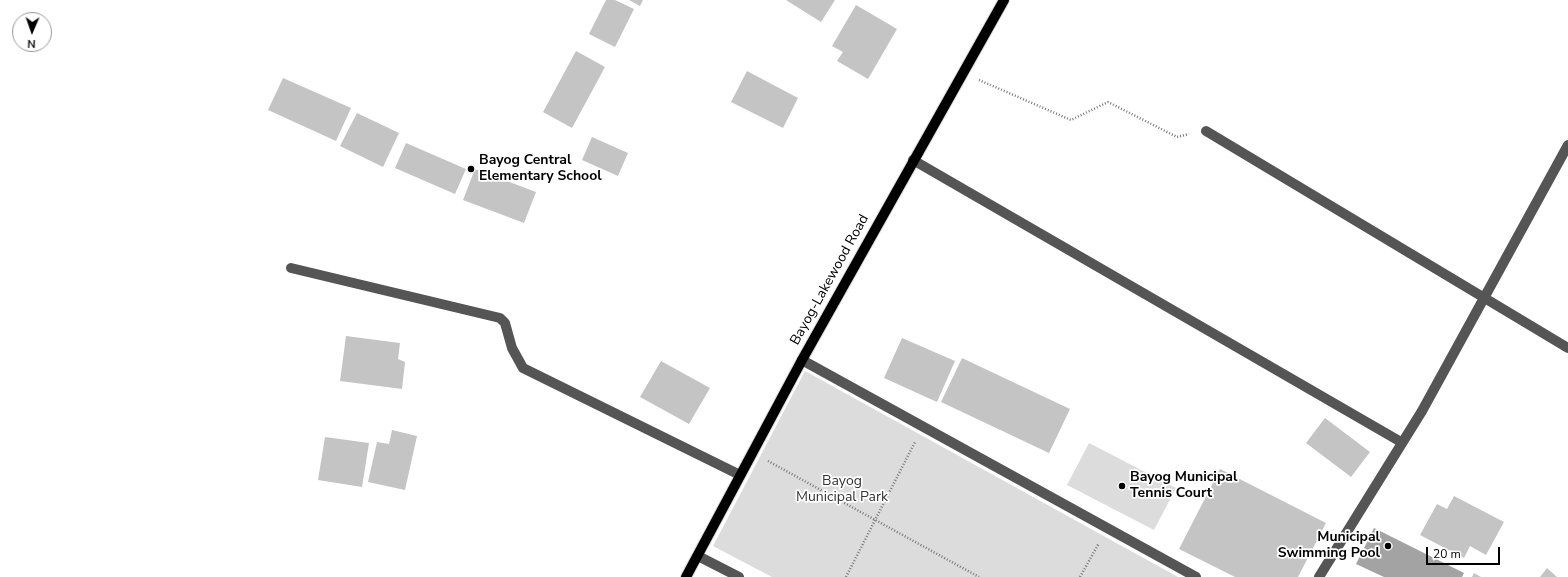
<!DOCTYPE html>
<html>
<head>
<meta charset="utf-8">
<style>
	body { margin:0 }
	#map { position:relative; width:1568px; height:577px; overflow:hidden; background:#fff; font-family:"Nunito Sans",sans-serif }
	canvas { display:block }
	.north { position:absolute; left:12px; top:12px; width:40px; height:40px; box-sizing:border-box; background:#fff; border:1px solid #999; border-radius:50%; rotate:182deg; font-size:11px; font-weight:700; line-height:16px; text-align:center; color:#000 }
	.north::after { content:''; display:block; margin:auto; width:14px; height:18px; background:#000; clip-path:polygon(50% 0,100% 100%,50% 72%,0 100%) }
	.scale { position:absolute; left:1426px; top:547px; width:74px; height:18px; box-sizing:border-box; border:2px solid #000; border-top:0; padding-left:5px; font-size:12px; line-height:14px; white-space:nowrap; color:#000; -webkit-text-stroke:3px #fff; paint-order:stroke }
</style>
</head>
<body>
<div id="map">
<canvas width="1568" height="577"></canvas>
<div class="north">N</div>
<div class="scale">20 m</div>
</div>
<script>
const c = document.querySelector('canvas').getContext('2d');
c.lineJoin = 'round';
function fillPath(path, color) {
  c.fillStyle = color;
  c.fill(path, 'evenodd');
}
function shape(rows) {
  const path = new Path2D();
  for (const r of rows) {
    path.moveTo(r[0], r[1]);
    for (let i = 2; i < r.length; i += 2) path.lineTo(r[i], r[i + 1]);
  }
  return path;
}
function strokePath(path, color, width, dash) {
  c.strokeStyle = color;
  c.lineWidth = width;
  c.lineCap = dash ? 'butt' : 'round';
  c.setLineDash(dash || []);
  c.stroke(path);
}
function label(font, color, halo, rows, align = 'center') {
  c.font = font + ' "Nunito Sans",sans-serif';
  c.lineWidth = 3.5;
  c.setLineDash([]);
  c.textBaseline = 'middle';
  c.strokeStyle = halo;
  c.fillStyle = color;
  for (const [text, x, y, turn = 0] of rows) {
    c.save();
    c.translate(x, y);
    c.rotate((+turn || 0) * Math.PI / 180);
    c.textAlign = isNaN(turn) ? turn : align;
    if (halo) c.strokeText(text, 0, 0);
    c.fillText(text, 0, 0);
    c.restore();
  }
}
const green = shape([
	[805,371,1178,577,772,577,713,546],
	[1089,443,1176,488,1154,530,1067,485]
]);
const water = shape([
	[1374,528,1464,573,1462,577,1384,577,1356,564]
]);
const building = shape([
	[606,0,615,0,634,9,615,47,589,34],
	[629,0,643,0,640,6],
	[786,0,835,0,821,22],
	[856,5,897,29,868,79,837,61,843,52,832,46],
	[576,51,605,67,572,128,543,112],
	[747,71,798,98,783,128,731,102],
	[283,78,351,108,336,141,268,110],
	[357,113,399,133,383,167,340,146],
	[592,137,628,153,618,176,582,160],
	[406,143,466,169,455,194,395,168],
	[475,169,536,192,524,223,463,200],
	[346,336,400,343,398,359,405,362,402,389,340,381],
	[902,338,955,361,937,402,884,378],
	[962,358,1070,409,1049,453,941,402],
	[661,361,710,388,689,424,640,397],
	[1325,418,1370,452,1351,477,1306,443],
	[392,430,417,436,405,490,368,482,377,442,389,444],
	[325,437,369,443,362,487,318,480],
	[1220,469,1326,523,1298,577,1235,577,1179,549],
	[1454,496,1504,522,1486,555,1470,546,1464,558,1420,535,1437,504,1447,509],
	[1547,568,1557,577,1540,577],
	[1474,573,1481,577,1472,577]
]);
const path = shape([
	[979,80,1071,120,1108,102,1177,137,1189,134],
	[768,461,979,577],
	[846,577,915,442],
	[1080,577,1099,543]
]);
const minor = shape([
	[1206,131,1568,348],
	[913,160,1401,442],
	[291,268,500,318,505,323,512,348,523,368,740,475],
	[802,360,1196,577],
	[698,556,739,577],
	[1319,577,1422,411,1568,145]
]);
const major = shape([
	[686,577,802,360,1004,0]
]);
const markers = [
	[471,169,4,"#000"],
	[1122,486,4,"#000"],
	[1388,546,4,"#000"]
];
const poiNames = [
	["Bayog Central",479,161],
	["Elementary School",479,177],
	["Bayog Municipal",1130,478],
	["Tennis Court",1130,494],
	["Municipal",1380,538,"right"],
	["Swimming Pool",1380,554,"right"]
];
const streetNames = [
	["Bayog-Lakewood Road",830,280,-61]
];
const parkNames = [
	["Bayog",842,482],
	["Municipal Park",842,498]
];
fillPath(green, '#dcdcdc');
fillPath(water, '#a3a3a3');
fillPath(building, '#c4c4c4');
strokePath(major, '#dbdbdb', 12);
strokePath(path, '#777', 2.5, [1, 2]);
strokePath(minor, '#555', 10);
strokePath(major, '#000', 10);
for (const [x, y, r, color] of markers) {
  const dot = new Path2D();
  dot.arc(x, y, r, 0, 2 * Math.PI);
  c.fillStyle = color;
  c.fill(dot);
  strokePath(dot, '#fff', 1.5);
}
label('bold 14px', '#000', '#fff', poiNames, 'left');
label('14px', '#000', '#fff', streetNames);
label('14px', '#333', '#fff', parkNames);
</script>
</body>
</html>
